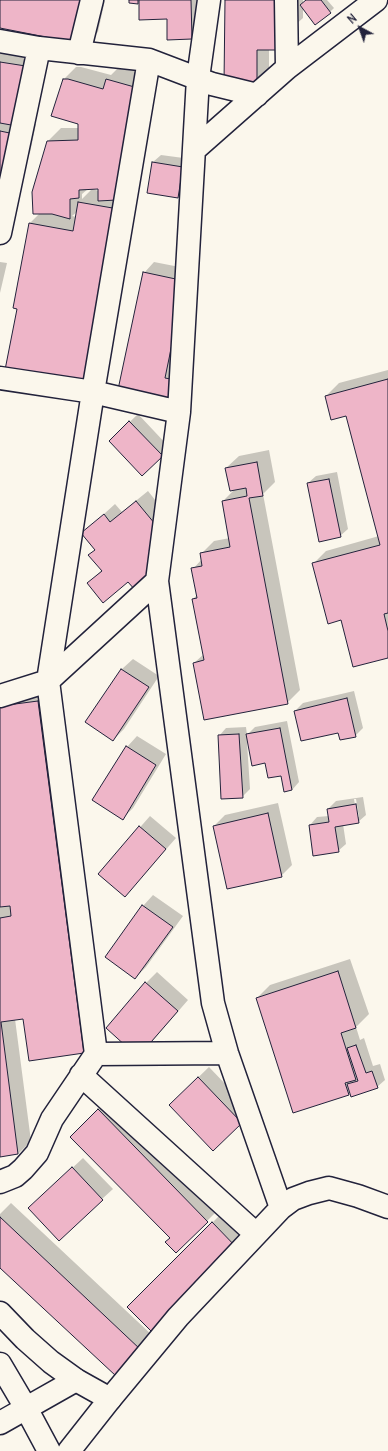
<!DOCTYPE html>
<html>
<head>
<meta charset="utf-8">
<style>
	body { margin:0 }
	#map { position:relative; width:388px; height:1451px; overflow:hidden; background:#fbf7ec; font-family:Delius,sans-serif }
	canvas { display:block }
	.north { position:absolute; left:340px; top:8px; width:40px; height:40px; -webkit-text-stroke:3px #fbf7ec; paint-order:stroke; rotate:319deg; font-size:11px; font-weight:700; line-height:16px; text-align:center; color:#22223b }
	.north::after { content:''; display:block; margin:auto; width:14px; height:18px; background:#22223b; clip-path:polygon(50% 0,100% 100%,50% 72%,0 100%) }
</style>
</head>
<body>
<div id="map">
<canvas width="388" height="1451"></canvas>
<div class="north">N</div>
</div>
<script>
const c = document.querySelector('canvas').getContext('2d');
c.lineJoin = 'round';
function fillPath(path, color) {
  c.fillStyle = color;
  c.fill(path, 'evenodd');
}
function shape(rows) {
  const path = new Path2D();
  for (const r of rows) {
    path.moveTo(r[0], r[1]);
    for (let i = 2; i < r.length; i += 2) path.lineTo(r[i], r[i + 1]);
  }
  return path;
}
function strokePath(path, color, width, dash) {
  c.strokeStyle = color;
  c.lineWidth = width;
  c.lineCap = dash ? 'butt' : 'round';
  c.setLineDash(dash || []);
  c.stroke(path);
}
const shadow = shape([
	[0,0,105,0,98,32,85,44,0,27],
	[130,0,202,0,202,28,191,38,168,18,140,0,137,3],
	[226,0,303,0,303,4,307,0,327,0,334,8,330,12,303,7,303,18,269,49,269,70,256,83],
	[0,49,43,57,26,122,36,124,30,153,17,165,0,226],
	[120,66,150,75,136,198,18,308,30,223,40,213,48,141,61,128,79,128,63,80,76,67,81,67,111,75],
	[99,188,99,191,92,189,82,199,82,194,88,189],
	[78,211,77,217,72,216],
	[161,155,191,159,186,189,178,197,153,162],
	[0,262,7,263,0,293],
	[154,262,195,270,186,399,117,399,144,273],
	[388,370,388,657,341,619,313,564,326,551,379,536,346,414,326,396,339,383],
	[138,414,170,448,162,455,110,441],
	[269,450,275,482,263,494,300,690,287,703,194,663,204,654,193,599,197,595,193,569,202,559,201,554,214,541,230,538,223,501,235,489,226,468,239,456],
	[337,472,348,529,340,536,308,483,316,476],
	[148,491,175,525,160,540,173,556,162,566,128,581,88,583,102,570,90,555,96,549,83,533,115,504,122,512],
	[133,659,159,676,124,729,113,740,86,722,122,669],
	[51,689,96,1039,84,1052,24,1018,15,1019,31,1141,18,1154,0,1156,0,696],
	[354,691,363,728,355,736,339,731,295,711,303,703],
	[287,721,299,782,292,790,282,775,266,762,249,742,247,742,250,789,242,797,219,736,226,728,246,727,247,735,255,727],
	[137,736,166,754,133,808,123,818,127,747],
	[363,797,366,815,358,822,343,824,346,844,338,851,310,825,317,817,329,816,328,809,336,801],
	[354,799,356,799,359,817,357,817],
	[278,803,292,865,281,876,214,826,225,815],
	[150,816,176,838,125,896,99,874],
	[153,895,183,916,146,967,135,978,143,906],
	[350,959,369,1014,356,1027,360,1040,364,1038,373,1066,380,1064,385,1080,377,1087,351,1091,348,1094,257,998,270,985],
	[157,972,188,1000,149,1045,146,983],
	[209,1067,252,1112,242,1123,181,1094],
	[109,1099,218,1210,176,1252,171,1238,71,1137],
	[83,1158,113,1189,102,1199,40,1198],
	[11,1203,153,1336,129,1362,0,1267,0,1214],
	[223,1212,249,1238,128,1307]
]);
const building = shape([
	[0,0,95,0,86,45,0,28,0,0],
	[129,0,138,0,138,4,129,3,129,0],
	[139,0,191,0,192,39,167,40,167,19,139,20,139,0],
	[225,0,291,0,279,50,257,50,257,84,224,83,225,0],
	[306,0,321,0,331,13,315,25,300,5,306,0],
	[0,62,32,67,22,127,0,123,0,62],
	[63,79,68,79,103,89,106,79,138,88,128,120,129,163,117,200,98,201,98,189,79,190,79,198,70,199,70,219,52,214,33,214,32,192,47,141,78,140,78,124,51,116,63,79],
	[0,131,24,136,0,195,0,131],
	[152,162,183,167,178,198,147,193,152,162],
	[78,202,124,210,89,391,4,375,17,309,13,308,29,223,73,231,78,202],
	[143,272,185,281,165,378,182,381,175,411,116,399,143,272],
	[388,379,388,613,384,614,388,631,388,658,353,667,341,620,328,624,312,563,380,545,346,416,331,420,325,396,388,379],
	[129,421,163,456,142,476,109,441,129,421],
	[257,462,263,496,249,498,288,704,204,720,193,663,204,660,192,599,197,598,191,568,202,566,200,553,230,547,222,501,247,496,246,488,230,491,225,468,257,462],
	[329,479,341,537,319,542,307,483,329,479],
	[136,501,165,536,149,550,163,567,135,590,128,582,103,603,87,583,102,571,88,555,95,550,81,533,104,514,110,522,136,501],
	[121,669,149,687,113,741,85,722,121,669],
	[347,698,356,737,340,740,338,733,301,741,294,711,347,698],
	[38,701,84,1053,29,1061,23,1019,1,1022,18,1154,0,1157,0,918,11,916,10,906,0,907,0,706,38,701],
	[280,728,292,790,284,792,281,776,268,778,265,763,252,766,246,734,280,728],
	[239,734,243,798,221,799,218,735,239,734],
	[126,746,156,765,123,820,92,800,126,746],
	[356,804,359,823,335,827,339,852,313,856,309,825,329,822,327,809,356,804],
	[268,813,282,877,227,889,213,826,268,813],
	[139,826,166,849,125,897,98,874,139,826],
	[142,905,173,927,135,979,105,957,142,905],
	[338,971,356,1028,341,1033,356,1080,345,1083,349,1095,293,1113,256,998,338,971],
	[145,982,178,1011,138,1057,106,1028,145,982],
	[356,1045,366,1073,372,1071,378,1088,351,1097,347,1084,358,1081,347,1048,356,1045],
	[198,1077,242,1123,213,1151,169,1105,198,1077],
	[98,1109,208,1222,176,1253,165,1242,170,1238,70,1137,98,1109],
	[72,1167,103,1200,59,1241,28,1208,72,1167],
	[0,1217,141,1350,116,1376,0,1268,0,1217],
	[212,1222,239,1250,154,1334,127,1307,212,1222]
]);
const minor = shape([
	[209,0,198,78,179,412,157,581,213,1003,227,1053,281,1208],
	[286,0,287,68],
	[0,41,39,48,149,60,212,84,257,95],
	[79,53,92,0],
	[194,150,287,68,376,0],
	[0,233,39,48],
	[0,378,93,392,179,412],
	[0,696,48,681,157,581],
	[96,1054,227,1053],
	[81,1075,256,1234],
	[0,1182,15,1176,23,1169,37,1153,52,1119,96,1054,48,681,93,392,149,60],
	[110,1399,178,1317,281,1208,293,1199,309,1193,329,1188,358,1196,388,1207],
	[0,1423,76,1380]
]);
const tertiary = shape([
	[0,1313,25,1339,51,1362,76,1380,110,1399,69,1451],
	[0,1364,26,1408,49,1451]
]);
fillPath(shadow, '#0003');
fillPath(building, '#eeb5c8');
strokePath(building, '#22223b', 1);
strokePath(minor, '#22223b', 25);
strokePath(tertiary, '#22223b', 25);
strokePath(minor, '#fbf7ec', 22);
strokePath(tertiary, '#fbf7ec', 22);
</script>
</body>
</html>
